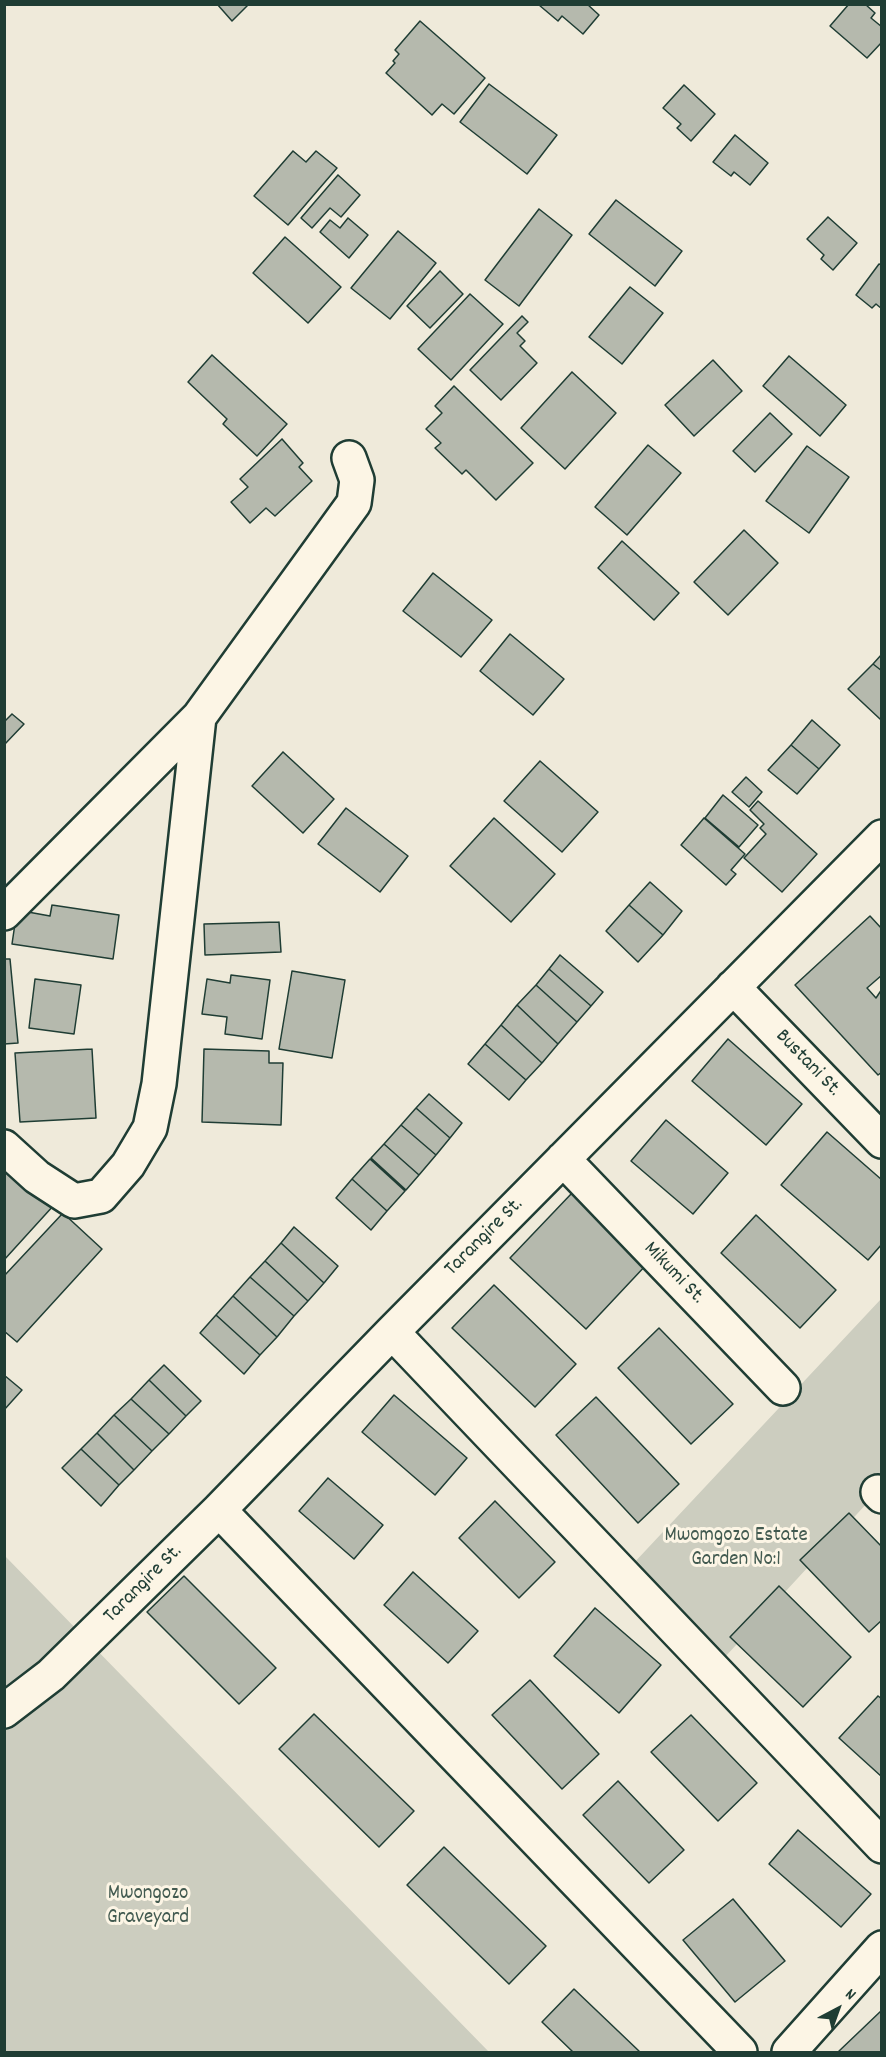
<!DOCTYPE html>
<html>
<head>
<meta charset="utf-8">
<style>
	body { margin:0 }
	#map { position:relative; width:886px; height:2057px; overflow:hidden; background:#efeada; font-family:Dekko,sans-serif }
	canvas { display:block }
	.frame { position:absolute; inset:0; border:6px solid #1f3d34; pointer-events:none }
	.north { position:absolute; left:808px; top:1979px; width:60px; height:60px; -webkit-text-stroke:4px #fcf5e5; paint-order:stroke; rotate:41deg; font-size:16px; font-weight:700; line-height:24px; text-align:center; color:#1f3d34 }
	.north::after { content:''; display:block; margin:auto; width:21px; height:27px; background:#1f3d34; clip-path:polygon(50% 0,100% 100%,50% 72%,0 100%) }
</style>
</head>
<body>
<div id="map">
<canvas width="886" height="2057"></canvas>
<div class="frame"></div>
<div class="north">N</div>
</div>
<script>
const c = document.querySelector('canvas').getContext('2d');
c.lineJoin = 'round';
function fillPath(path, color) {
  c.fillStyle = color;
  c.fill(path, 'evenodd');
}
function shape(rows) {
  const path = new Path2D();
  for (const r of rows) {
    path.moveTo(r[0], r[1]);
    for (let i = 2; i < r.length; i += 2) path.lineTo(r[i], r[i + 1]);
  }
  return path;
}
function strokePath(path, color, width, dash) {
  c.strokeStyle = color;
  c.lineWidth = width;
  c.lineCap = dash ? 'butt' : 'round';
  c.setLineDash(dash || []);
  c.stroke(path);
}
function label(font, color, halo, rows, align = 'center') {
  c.font = font + ' Dekko,sans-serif';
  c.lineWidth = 6;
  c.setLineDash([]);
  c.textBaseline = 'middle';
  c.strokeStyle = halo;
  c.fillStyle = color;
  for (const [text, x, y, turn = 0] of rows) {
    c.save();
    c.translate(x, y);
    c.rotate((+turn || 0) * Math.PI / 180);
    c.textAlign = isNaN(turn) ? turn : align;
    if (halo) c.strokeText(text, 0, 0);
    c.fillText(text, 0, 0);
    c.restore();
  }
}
const green = shape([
	[881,1299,881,1488,725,1657,632,1565],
	[5,1556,489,2052,5,2052]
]);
const building = shape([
	[217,4,249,4,232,21,217,4],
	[587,4,599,15,583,34,562,16,558,21,539,5,587,4],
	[849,4,865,4,875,13,871,18,882,27,882,42,867,58,830,26,849,4],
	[420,21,485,78,454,114,442,104,432,115,386,73,395,63,393,61,399,54,395,50,420,21],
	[489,84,557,135,527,174,460,122,489,84],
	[684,85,715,114,691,141,677,128,681,124,663,108,684,85],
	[735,135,768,163,750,185,734,172,731,176,713,162,735,135],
	[293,151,306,162,316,151,337,168,288,225,254,196,293,151],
	[338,175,360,195,341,217,330,208,312,228,301,218,338,175],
	[616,200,682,251,655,286,589,234,616,200],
	[539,209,572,235,519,306,485,280,539,209],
	[828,217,857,243,833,270,821,259,824,255,807,239,828,217],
	[348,218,368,235,349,258,320,232,330,220,340,228,348,218],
	[398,231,436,263,390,319,351,288,398,231],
	[285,237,341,287,308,323,253,273,285,237],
	[879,264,882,265,882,309,876,304,872,308,856,295,879,264],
	[440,271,463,294,430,328,407,306,440,271],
	[630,287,663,313,622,364,589,337,630,287],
	[470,294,503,324,451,380,418,349,470,294],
	[522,316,528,322,517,333,525,341,520,346,537,363,501,400,470,370,522,316],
	[212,355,287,424,257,456,223,424,227,419,188,382,212,355],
	[789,356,846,405,820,436,763,386,789,356],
	[713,360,742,391,694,436,665,405,713,360],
	[572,372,616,413,565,469,521,428,572,372],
	[454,386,533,463,496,500,466,470,462,474,435,448,441,443,426,429,442,413,435,406,454,386],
	[770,413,792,434,755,472,733,451,770,413],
	[282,439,303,463,299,467,312,481,275,516,266,508,250,523,231,502,248,487,240,479,282,439],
	[648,445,681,473,627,535,595,507,648,445],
	[807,446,849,477,809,533,766,501,807,446],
	[744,530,778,563,728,615,694,582,744,530],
	[622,541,679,593,654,620,598,568,622,541],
	[433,573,492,620,461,657,403,611,433,573],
	[510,634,564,679,533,715,480,671,510,634],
	[882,654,882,671,873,664,882,654],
	[873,664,882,671,882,717,880,719,848,689,873,664],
	[12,714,24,724,4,745,4,722,12,714],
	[812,720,840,745,819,769,791,745,812,720],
	[791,745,819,769,797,794,768,770,791,745],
	[283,752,334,799,303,833,252,786,283,752],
	[540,761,598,812,562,852,504,801,540,761],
	[746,777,762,792,749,807,732,792,746,777],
	[723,795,758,825,739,847,705,818,723,795],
	[758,801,817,854,782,892,744,858,766,834,760,828,764,824,750,810,758,801],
	[346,808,408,856,380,892,318,844,346,808],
	[494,818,555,874,511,922,450,866,494,818],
	[704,818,745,854,731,870,736,874,726,885,681,845,704,818],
	[650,882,682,911,663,935,629,905,650,882],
	[52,905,119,915,113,959,12,944,17,910,50,916,52,905],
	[629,905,663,935,638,962,606,931,629,905],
	[870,916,882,929,882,975,867,988,876,998,882,989,882,1072,878,1075,795,985,870,916],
	[279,922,281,952,205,955,204,924,279,922],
	[560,955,603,992,591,1006,549,969,560,955],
	[4,959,10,959,18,1043,4,1044,4,959],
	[549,969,591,1006,577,1022,536,985,549,969],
	[292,971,345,980,332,1058,279,1049,292,971],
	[231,975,270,980,262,1039,225,1034,227,1017,202,1014,207,979,230,983,231,975],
	[35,979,81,985,74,1034,29,1028,35,979],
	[536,985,577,1022,558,1044,517,1005,536,985],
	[517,1005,558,1044,542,1063,501,1025,517,1005],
	[501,1025,542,1063,526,1080,485,1044,501,1025],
	[728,1039,802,1104,766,1145,692,1081,728,1039],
	[485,1044,526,1080,509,1100,468,1064,485,1044],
	[92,1049,96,1118,20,1122,15,1053,92,1049],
	[204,1049,269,1051,269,1063,283,1063,281,1125,202,1122,204,1049],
	[429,1094,462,1123,450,1138,416,1108,429,1094],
	[416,1108,450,1138,436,1155,401,1125,416,1108],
	[666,1120,728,1173,693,1214,631,1161,666,1120],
	[401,1125,436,1155,419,1175,384,1144,401,1125],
	[827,1132,882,1180,882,1244,868,1260,781,1185,827,1132],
	[384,1144,419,1175,406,1190,371,1158,384,1144],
	[370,1159,405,1191,387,1211,352,1179,370,1159],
	[4,1161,54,1205,4,1260,4,1161],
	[352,1179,387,1211,371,1230,336,1198,352,1179],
	[572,1193,647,1264,586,1329,510,1258,572,1193],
	[63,1213,102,1249,17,1342,4,1331,4,1276,63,1213],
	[756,1215,836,1290,800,1328,721,1253,756,1215],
	[294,1227,338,1266,324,1283,281,1243,294,1227],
	[281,1243,324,1283,308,1301,265,1261,281,1243],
	[265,1261,308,1301,294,1316,250,1277,265,1261],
	[250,1277,294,1316,277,1337,233,1296,250,1277],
	[494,1285,576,1364,535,1407,452,1328,494,1285],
	[233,1296,277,1337,260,1355,216,1315,233,1296],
	[216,1315,260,1355,244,1374,200,1333,216,1315],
	[659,1328,733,1404,691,1444,618,1368,659,1328],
	[164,1365,201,1401,186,1416,149,1380,164,1365],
	[4,1375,22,1390,4,1410,4,1375],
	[149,1380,186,1416,169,1434,131,1399,149,1380],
	[394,1395,467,1458,435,1495,362,1432,394,1395],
	[596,1397,679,1484,638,1523,556,1435,596,1397],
	[131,1399,169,1434,152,1451,114,1415,131,1399],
	[114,1415,152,1451,134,1470,97,1433,114,1415],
	[97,1433,134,1470,119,1485,81,1449,97,1433],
	[81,1449,119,1485,101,1506,62,1468,81,1449],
	[328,1478,383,1525,354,1559,299,1511,328,1478],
	[495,1501,555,1562,519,1598,459,1538,495,1501],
	[849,1513,882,1547,882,1620,869,1632,800,1560,849,1513],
	[413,1572,478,1631,448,1663,384,1605,413,1572],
	[184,1576,276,1668,239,1704,147,1612,184,1576],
	[779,1586,851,1657,803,1707,730,1637,779,1586],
	[595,1608,661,1665,619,1713,554,1656,595,1608],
	[530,1680,599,1754,562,1789,492,1715,530,1680],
	[878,1696,882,1699,882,1777,839,1738,878,1696],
	[314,1714,414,1811,379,1847,279,1749,314,1714],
	[691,1715,757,1783,718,1821,651,1752,691,1715],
	[618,1781,684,1850,649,1883,583,1815,618,1781],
	[798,1830,871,1894,841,1927,769,1864,798,1830],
	[444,1847,546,1946,509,1984,407,1885,444,1847],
	[733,1899,785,1961,735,2002,683,1940,733,1899],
	[574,1989,640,2052,573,2052,542,2022,574,1989],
	[882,2010,882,2052,838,2052,882,2010]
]);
const minor = shape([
	[4,913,199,717,354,503,357,480,349,458],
	[733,987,882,1141],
	[4,1147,37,1177,74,1201,101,1196,128,1165,150,1128,159,1084,199,717],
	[563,1159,783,1388],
	[392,1332,882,1846],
	[878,1492,882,1496],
	[219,1510,740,2052],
	[4,1711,51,1675,219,1510,392,1332,882,837],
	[789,2052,882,1948]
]);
const streetNames = [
	["Bustani St.",807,1064,46],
	["Tarangire St.",485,1238,-45],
	["Mikumi St.",673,1274,46],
	["Tarangire St.",144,1585,-45]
];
const parkNames = [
	["Mwomgozo Estate",736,1537],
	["Garden No:1",736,1561],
	["Mwongozo",148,1895],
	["Graveyard",148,1919]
];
fillPath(green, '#cccdbf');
fillPath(building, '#b5b9ad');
strokePath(building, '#1f3d34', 1.5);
strokePath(minor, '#1f3d34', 38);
strokePath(minor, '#fcf5e5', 33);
label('21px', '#1f3d34', '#fcf5e5', streetNames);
label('21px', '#425a50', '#fcf5e5', parkNames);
</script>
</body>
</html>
